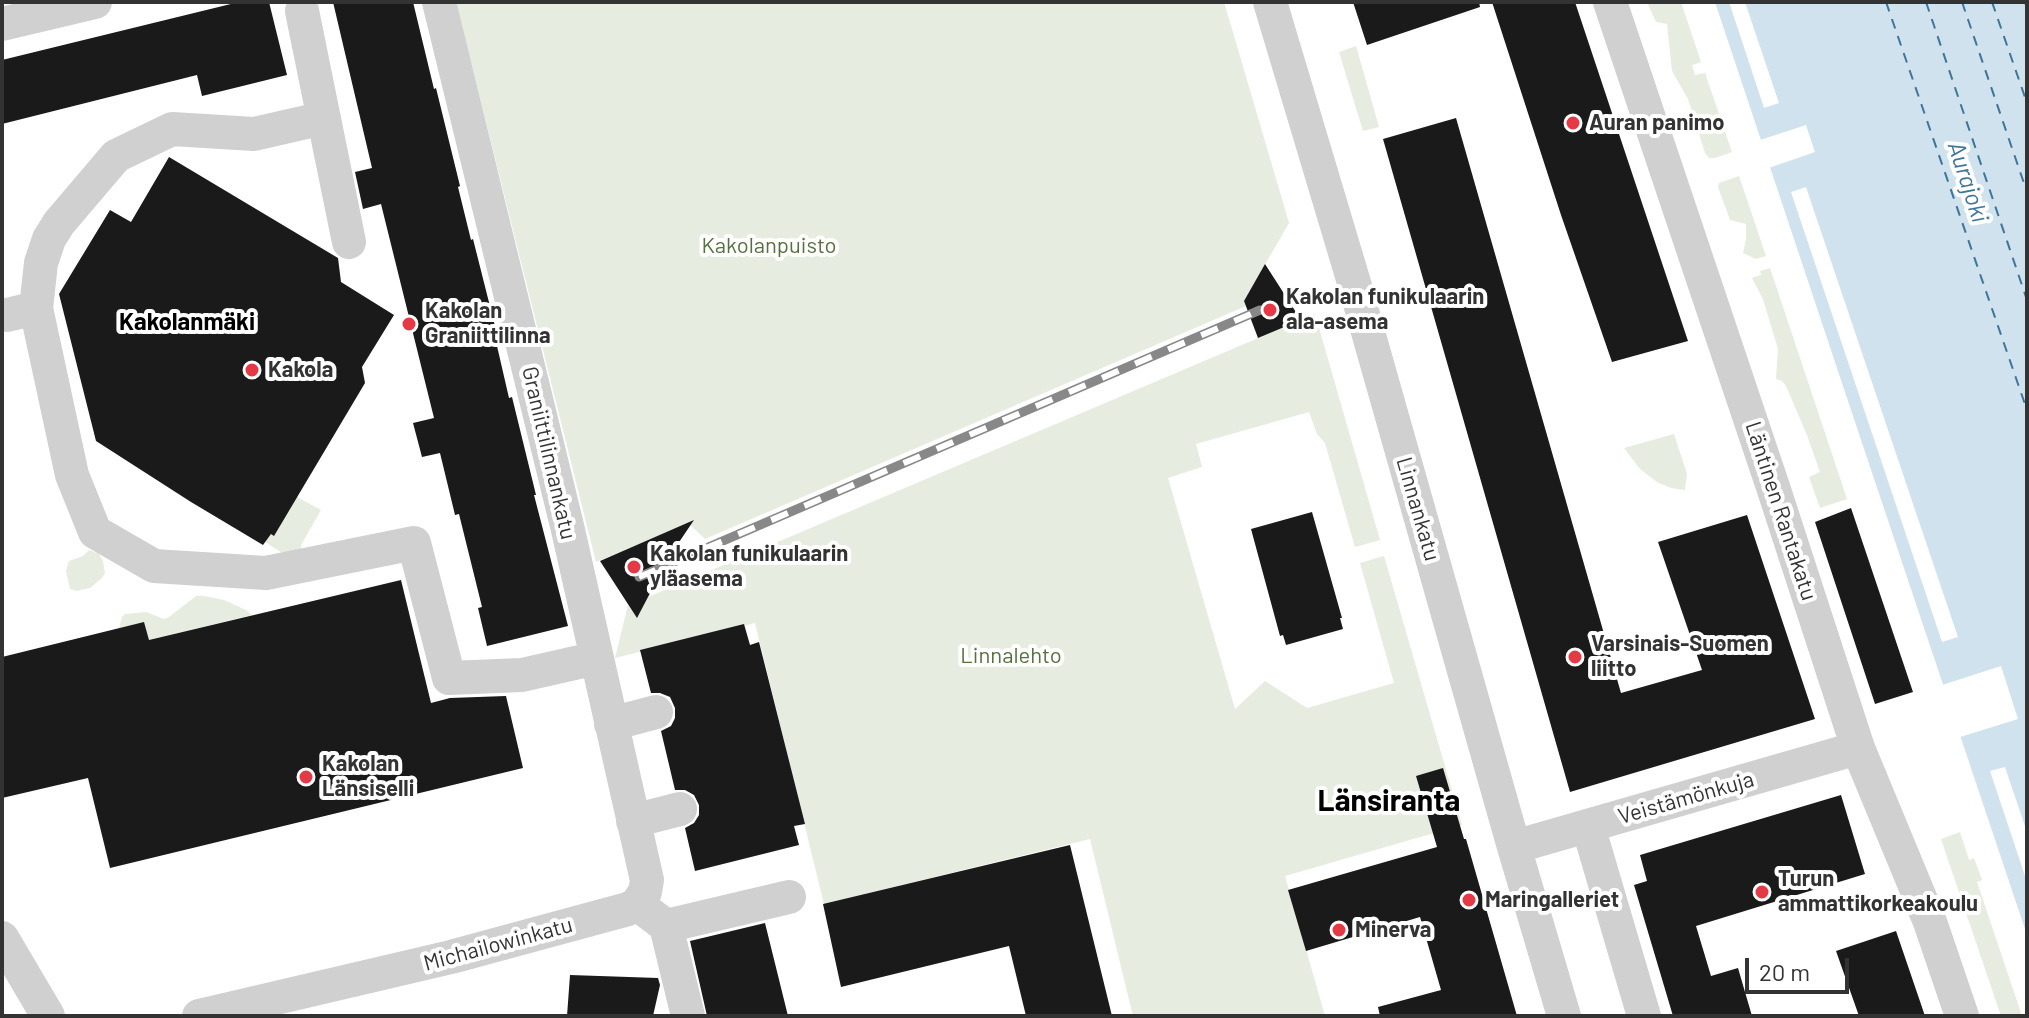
<!DOCTYPE html>
<html>
<head>
<meta charset="utf-8">
<style>
	body { margin:0 }
	#map { position:relative; width:2029px; height:1018px; overflow:hidden; background:#fff; font-family:Barlow,sans-serif }
	canvas { display:block }
	.frame { position:absolute; inset:0; border:4px solid #333; pointer-events:none }
	.scale { position:absolute; left:1745px; top:958px; width:104px; height:36px; box-sizing:border-box; border:4px solid #333; border-top:0; padding-left:10px; font-size:24px; line-height:28px; white-space:nowrap; color:#333; -webkit-text-stroke:6px #fff; paint-order:stroke }
</style>
</head>
<body>
<div id="map">
<canvas width="2029" height="1018"></canvas>
<div class="frame"></div>
<div class="scale">20 m</div>
</div>
<script>
const c = document.querySelector('canvas').getContext('2d');
c.lineJoin = 'round';
function fillPath(path, color) {
  c.fillStyle = color;
  c.fill(path, 'evenodd');
}
function shape(rows) {
  const path = new Path2D();
  for (const r of rows) {
    path.moveTo(r[0], r[1]);
    for (let i = 2; i < r.length; i += 2) path.lineTo(r[i], r[i + 1]);
  }
  return path;
}
function strokePath(path, color, width, dash) {
  c.strokeStyle = color;
  c.lineWidth = width;
  c.lineCap = dash ? 'butt' : 'round';
  c.setLineDash(dash || []);
  c.stroke(path);
}
function label(font, color, halo, rows, align = 'center') {
  c.font = font + ' Barlow,sans-serif';
  c.lineWidth = 8;
  c.setLineDash([]);
  c.textBaseline = 'middle';
  c.strokeStyle = halo;
  c.fillStyle = color;
  for (const [text, x, y, turn = 0] of rows) {
    c.save();
    c.translate(x, y);
    c.rotate((+turn || 0) * Math.PI / 180);
    c.textAlign = isNaN(turn) ? turn : align;
    if (halo) c.strokeText(text, 0, 0);
    c.fillText(text, 0, 0);
    c.restore();
  }
}
const green = shape([
	[456,2,1224,2,1289,223,1244,301,1246,306,705,539,688,523,596,562],
	[1647,2,1681,2,1701,62,1692,65,1695,75,1705,73,1732,152,1715,158,1709,158,1705,153,1688,99,1672,71,1667,24,1656,22],
	[1356,46,1379,127,1363,131,1339,52],
	[1739,176,1766,256,1756,259,1743,253,1746,239,1746,224,1730,220,1718,187,1719,183],
	[1770,268,1847,499,1820,508,1809,477,1820,472,1807,435,1786,386,1782,381,1776,379,1778,349,1763,299,1752,278,1761,275,1760,271],
	[1315,314,1380,540,1355,547,1325,443,1317,434,1309,412,1196,444,1202,467,1168,478,1235,709,1265,681,1307,708,1394,683,1360,563,1384,556,1462,825,1285,876,1325,1016,1133,1016,1090,839,824,904,755,623,615,658,628,605,637,617,648,597],
	[1674,434,1687,474,1685,490,1671,488,1657,482,1640,469,1624,448],
	[297,497,321,510,301,545,301,550,284,554,265,542],
	[89,550,99,554,103,561,105,573,102,578,90,588,76,591,70,589,66,571,69,561,83,556],
	[196,596,204,596,224,600,246,610,252,615,149,640,144,623,119,628,122,617,125,614,146,612,164,619,169,617],
	[1960,832,1969,860,1974,858,1982,880,1977,882,2022,1016,2001,1016,1941,839]
]);
const water = shape([
	[1715,2,2027,2,2027,935,1843,386]
]);
const pier = shape([
	[1729,2,1745,2,1779,103,1764,108],
	[1806,125,1815,152,1766,169,1757,141],
	[1806,187,1958,637,1942,642,1791,192],
	[2001,666,2018,719,1957,738,1939,686],
	[2005,767,2027,832,2027,882,1990,771]
]);
const ferry = shape([
	[1886,2,2027,410],
	[1926,2,2027,300],
	[1962,2,2027,192],
	[1992,2,2027,103],
	[2025,2,2027,9]
]);
const building = shape([
	[239,2,269,2,287,75,202,96,197,75,2,124,2,60],
	[333,2,413,2,434,89,436,88,460,186,458,187,471,240,473,239,500,346,497,346,509,398,512,397,536,495,534,495,568,626,487,646,478,608,482,607,459,514,455,515,440,453,422,457,413,423,434,418,381,204,363,209,355,172,372,168],
	[1353,2,1479,2,1480,7,1367,45],
	[1492,2,1575,2,1688,341,1612,362,1561,215],
	[1456,118,1621,693,1702,670,1658,542,1747,515,1815,719,1570,792,1383,139],
	[169,157,338,258,341,282,394,315,362,367,365,383,274,536,271,534,263,545,191,502,96,441,59,294,110,210,131,222],
	[1265,264,1301,320,1258,338,1244,301],
	[1851,508,1913,692,1875,704,1815,522],
	[1312,512,1342,618,1340,618,1343,629,1286,645,1283,635,1280,636,1251,529],
	[694,520,669,557,637,618,600,561],
	[401,580,431,703,450,698,506,696,523,768,110,868,88,778,2,798,2,657,144,622,149,640],
	[744,624,750,645,759,642,805,824,794,826,799,845,695,871,685,828,694,823,699,815,699,805,694,795,685,790,675,790,661,731,671,726,675,718,675,708,670,697,660,693,651,693,640,650],
	[1443,768,1464,839,1466,839,1517,1016,1380,1016,1378,1007,1441,990,1420,917,1306,951,1288,890,1437,847,1416,776],
	[1841,795,1865,874,1696,926,1711,976,1738,968,1752,1016,1673,1016,1634,885,1647,881,1640,855],
	[1070,845,1112,1016,1026,1016,1009,946,841,987,823,904],
	[765,923,788,1016,707,1016,690,941],
	[1896,931,1925,1016,1859,1016,1836,951],
	[570,975,658,978,660,985,653,1016,567,1016]
]);
const minor = shape([
	[439,2,568,530,647,880,645,892,637,904],
	[1270,2,1355,286,1514,847,1564,1016],
	[1610,2,1774,490,1858,748,1930,922,1962,1016],
	[302,11,349,242],
	[2,24,95,2],
	[324,118,254,134,172,129,116,156,59,223,49,239,41,263,36,308,72,475,95,532,154,566,266,573,414,543,449,678,522,675,597,658],
	[7,315,36,308],
	[611,724,656,712],
	[633,821,680,809],
	[1588,826,1644,1016],
	[1514,847,1858,748],
	[666,926,688,1016],
	[2,938,48,1016],
	[199,1016,451,957,628,909,637,904,666,926,789,897]
]);
const rail = shape([
	[639,577,1260,310]
]);
const markers = [
	[1573,123,8,"#e63946"],
	[1270,310,8,"#e63946"],
	[409,324,8,"#e63946"],
	[252,370,8,"#e63946"],
	[634,567,8,"#e63946"],
	[1575,657,8,"#e63946"],
	[306,777,8,"#e63946"],
	[1762,892,8,"#e63946"],
	[1469,900,8,"#e63946"],
	[1339,930,8,"#e63946"]
];
const poiNames = [
	["Auran panimo",1589,123],
	["Kakolan funikulaarin",1286,297],
	["ala-asema",1286,322],
	["Kakolan",425,311],
	["Graniittilinna",425,336],
	["Kakola",268,370],
	["Kakolan funikulaarin",650,554],
	["yläasema",650,579],
	["Varsinais-Suomen",1591,644],
	["liitto",1591,669],
	["Kakolan",322,764],
	["Länsiselli",322,789],
	["Turun",1778,879],
	["ammattikorkeakoulu",1778,904],
	["Maringalleriet",1485,900],
	["Minerva",1355,930]
];
const parkNames = [
	["Kakolanpuisto",769,246],
	["Linnalehto",1011,656]
];
const streetNames = [
	["Graniittilinnankatu",549,453,77],
	["Linnankatu",1418,509,74],
	["Läntinen Rantakatu",1781,511,72],
	["Veistämönkuja",1686,798,-16],
	["Michailowinkatu",498,944,-15]
];
const waterNames = [
	["Aurajoki",1968,182,72]
];
const neighbourhoodNames = [
	["Kakolanmäki",187,322]
];
const districtNames = [
	["Länsiranta",1389,801]
];
fillPath(green, '#e6ecdf');
fillPath(water, '#cfe2ee');
fillPath(pier, '#fff');
strokePath(ferry, '#3f7597', 2, [10, 8]);
fillPath(building, '#1a1a1a');
strokePath(minor, '#d0d0d0', 34);
strokePath(rail, '#888', 9);
strokePath(rail, '#fff', 6, [18]);
for (const [x, y, r, color] of markers) {
  const dot = new Path2D();
  dot.arc(x, y, r, 0, 2 * Math.PI);
  c.fillStyle = color;
  c.fill(dot);
  strokePath(dot, '#fff', 3);
}
label('bold 22px', '#333', '#fff', poiNames, 'left');
label('22px', '#56703f', '#fff', parkNames);
label('22px', '#333', '#fff', streetNames);
label('italic 24px', '#3f7597', '#fff', waterNames);
label('bold 24px', '#000', '#fff', neighbourhoodNames);
label('bold 30px', '#000', '#fff', districtNames);
</script>
</body>
</html>
